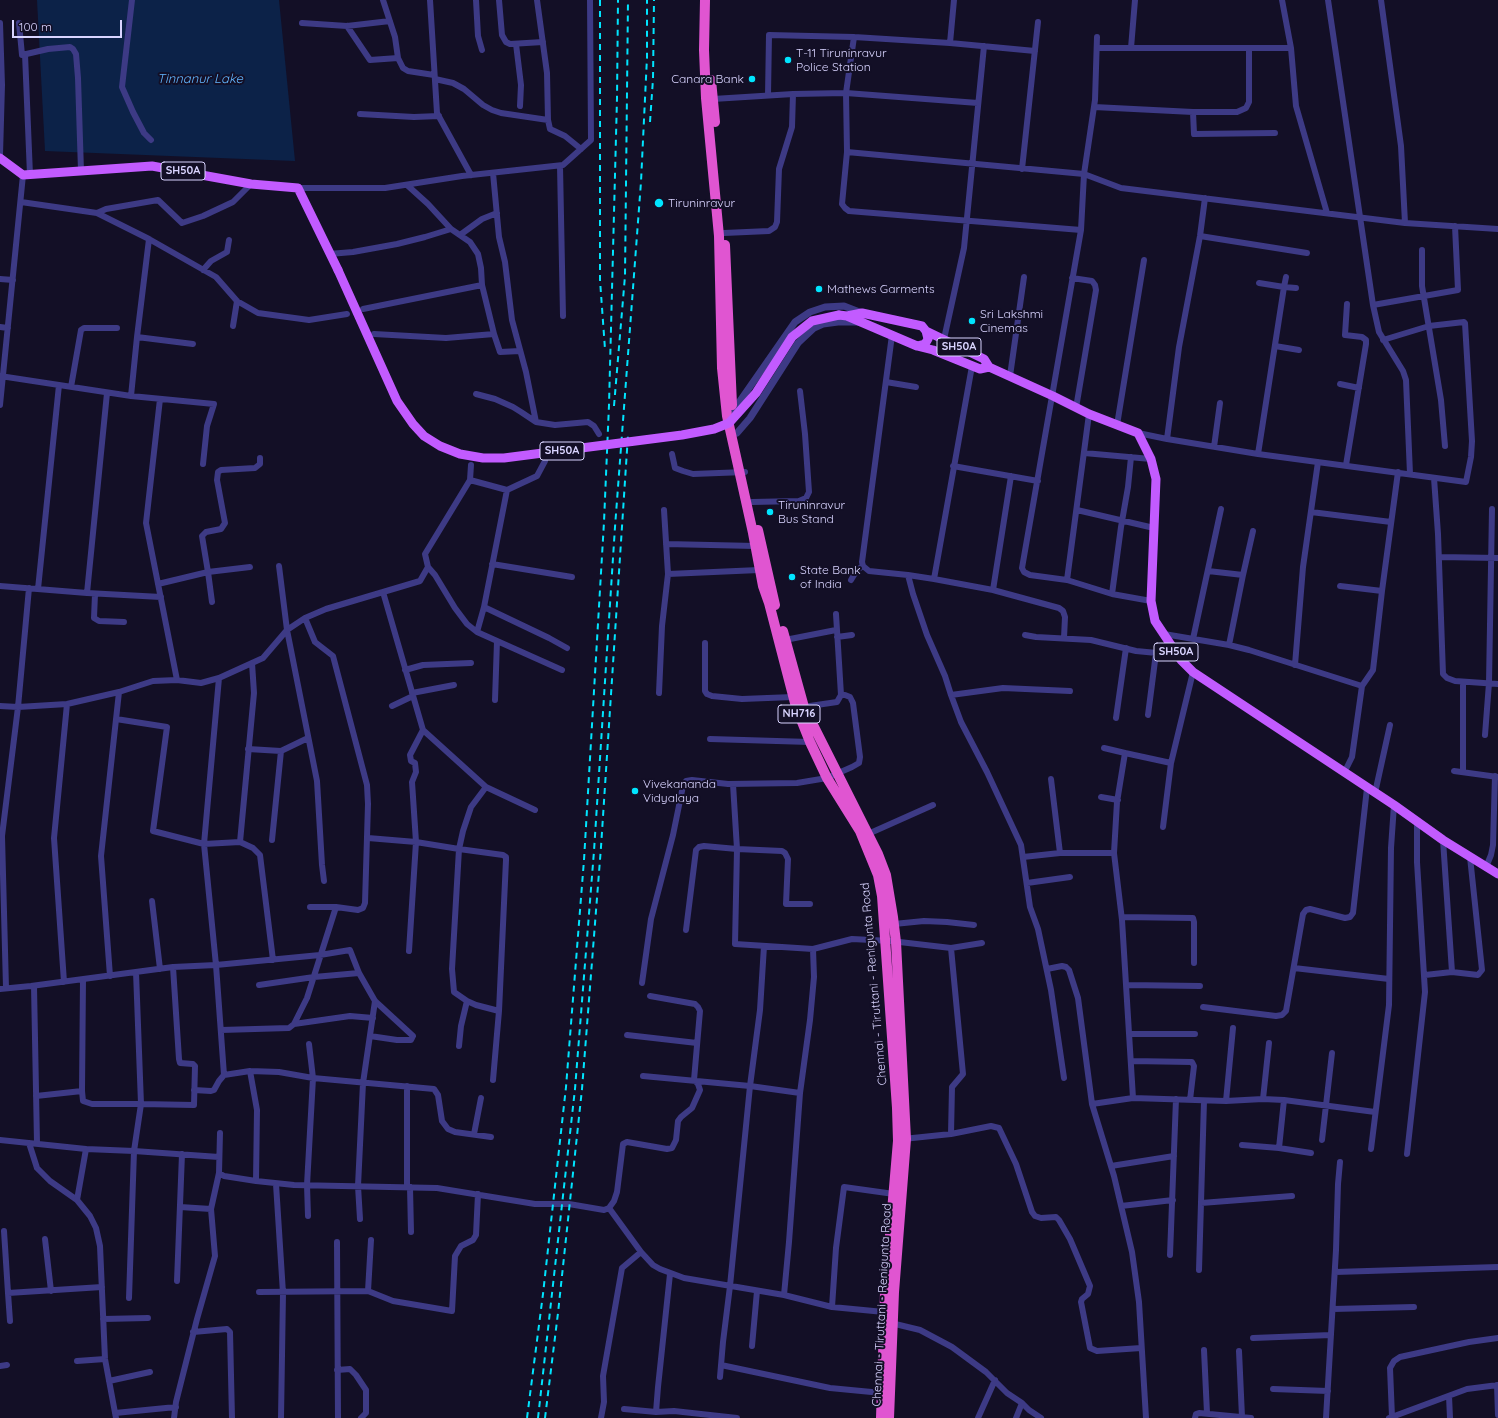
<!DOCTYPE html>
<html>
<head>
<meta charset="utf-8">
<style>
	body { margin:0 }
	#map { position:relative; width:1498px; height:1418px; overflow:hidden; background:#130f26; font-family:Quicksand,sans-serif }
	canvas { display:block }
	.scale { position:absolute; left:12px; top:20px; width:110px; height:18px; box-sizing:border-box; border:2px solid #d9d4ff; border-top:0; padding-left:5px; font-size:12px; line-height:14px; white-space:nowrap; color:#d9d4ff; -webkit-text-stroke:3px #130f26; paint-order:stroke }
</style>
</head>
<body>
<div id="map">
<canvas width="1498" height="1418"></canvas>
<div class="scale">100 m</div>
</div>
<script>
const c = document.querySelector('canvas').getContext('2d');
c.lineJoin = 'round';
function fillPath(path, color) {
  c.fillStyle = color;
  c.fill(path, 'evenodd');
}
function shape(rows) {
  const path = new Path2D();
  for (const r of rows) {
    path.moveTo(r[0], r[1]);
    for (let i = 2; i < r.length; i += 2) path.lineTo(r[i], r[i + 1]);
  }
  return path;
}
function strokePath(path, color, width, dash) {
  c.strokeStyle = color;
  c.lineWidth = width;
  c.lineCap = dash ? 'butt' : 'round';
  c.setLineDash(dash || []);
  c.stroke(path);
}
function label(font, color, halo, rows, align = 'center') {
  c.font = font + ' Quicksand,sans-serif';
  c.lineWidth = 4;
  c.setLineDash([]);
  c.textBaseline = 'middle';
  c.strokeStyle = halo;
  c.fillStyle = color;
  for (const [text, x, y, turn = 0] of rows) {
    c.save();
    c.translate(x, y);
    c.rotate((+turn || 0) * Math.PI / 180);
    c.textAlign = isNaN(turn) ? turn : align;
    if (halo) c.strokeText(text, 0, 0);
    c.fillText(text, 0, 0);
    c.restore();
  }
}
const water = shape([
	[37,0,279,0,295,161,45,151]
]);
const minor = shape([
	[132,0,122,87,133,112,144,133,151,140],
	[383,0,395,37,398,58,403,68,408,71,434,75],
	[430,0,437,113,471,175],
	[476,0,478,36,482,50],
	[499,0,502,35,506,42,510,44,543,42],
	[1282,0,1291,48,1296,106,1327,213],
	[1328,0,1373,305,1379,332,1403,371,1406,380,1410,474],
	[1381,0,1401,146,1405,223],
	[0,23,2,85,0,155],
	[19,23,22,55,48,49,70,47,73,49,76,54,78,78,81,171],
	[302,23,347,26,390,21],
	[347,26,370,60,398,58],
	[854,37,846,93,978,103],
	[950,43,954,0],
	[516,44,521,85,520,106],
	[1097,48,1291,48],
	[1131,48,1135,0],
	[25,54,30,175],
	[435,79,453,83,464,89,483,105,492,110,501,113,548,120,547,73,537,0],
	[768,95,769,35,854,37,950,43,1035,51],
	[713,99,793,94,846,93,847,152,1084,174,1121,188,1405,223,1498,229],
	[1094,107,1193,112,1237,112,1246,108,1249,102,1249,48],
	[1193,112,1194,134,1275,133],
	[360,114,414,117,439,116],
	[548,120,550,129,565,136,581,149],
	[847,152,842,204,845,208,849,211,1081,230],
	[560,166,563,316],
	[1022,169,1038,22],
	[493,173,499,237,505,262,512,320,526,372,536,422],
	[407,185,428,204,451,229,470,242,478,254,481,268,482,285,494,334,500,352,520,351],
	[298,188,385,188,462,176,563,165,591,140,590,0],
	[21,202,97,213,149,239,216,277,237,301,258,313,309,320,347,314],
	[97,213,106,209,158,200,182,223,203,216,233,202,251,184],
	[724,233,769,231,775,227,777,222,779,169,792,127,793,94],
	[460,235,482,219,497,213],
	[1200,236,1307,253],
	[1422,250,1422,286,1441,400,1445,446],
	[329,254,353,252,397,244,425,237,451,229],
	[203,270,211,261,227,252,229,240],
	[1286,277,1284,287,1296,288],
	[1072,278,1092,281,1095,285,1096,290,1076,408],
	[0,279,13,280],
	[1373,305,1458,290,1455,226],
	[363,309,482,285],
	[233,326,237,301],
	[0,327,8,328],
	[374,334,446,338,494,334],
	[892,335,862,562,863,566,869,571,908,575],
	[137,337,193,344],
	[944,339,964,248,984,46],
	[1275,346,1299,350],
	[972,366,934,579,908,575,913,594,927,635,945,676,951,695,961,722,987,772,1021,845,1030,907,1038,929,1051,990,1064,1078],
	[0,376,131,396,214,404,207,426,203,464],
	[1010,376,1024,277],
	[886,382,916,387],
	[1340,384,1359,388],
	[71,387,81,330,84,328,117,328],
	[476,394,495,399,513,407,521,412,536,422,555,425,588,422,594,426,599,434],
	[131,396,137,337,149,239],
	[160,399,146,523,177,680],
	[0,405,23,175],
	[1089,414,1067,580,1112,594,1151,601],
	[1117,425,1144,260],
	[1138,433,1167,439,1179,347,1200,236,1205,198],
	[1167,439,1258,454,1466,482,1471,457,1472,441,1465,323,1464,322,1429,326,1383,340],
	[1214,447,1220,403],
	[1084,453,1151,459],
	[672,454,675,468,683,471,693,474,745,472],
	[1258,454,1284,287,1259,283],
	[1346,465,1366,344,1366,340,1362,337,1345,335,1347,304],
	[953,466,1038,481],
	[1434,478,1438,534,1443,674,1447,678,1455,681,1498,684],
	[470,480,507,490,537,476,545,461],
	[752,502,799,501,806,498,809,492,805,434,800,391],
	[664,510,668,574],
	[1077,510,1154,528],
	[1311,512,1391,522],
	[666,544,755,546],
	[1439,557,1498,558],
	[492,564,572,577],
	[279,566,287,630,317,781,322,865,324,881],
	[428,567,435,575,455,608,467,624,477,632,562,670],
	[1208,571,1243,575,1253,531],
	[1243,575,1229,645,1249,650,1362,686],
	[934,579,993,590,1059,608,1063,611,1065,617,1064,638],
	[851,580,857,570,863,566],
	[1067,580,1030,575,1024,572,1022,568,1081,230,1084,174,1095,100,1097,37],
	[158,584,208,572,202,536,206,532,221,529,225,523,217,480,218,472,221,470,255,468,260,464,260,458],
	[0,586,87,593,161,597],
	[1340,586,1382,591],
	[38,589,59,385],
	[993,590,1011,476],
	[383,592,423,730,486,787,535,810],
	[87,593,107,393],
	[95,594,94,618,99,621,124,622],
	[1112,594,1121,527,1128,487,1131,457],
	[212,602,208,572,250,567],
	[484,607,549,638,567,648],
	[305,618,315,642,333,656,367,785,368,804,365,903,363,908,358,910,336,907,310,907],
	[477,632,484,607,507,490],
	[1164,634,1229,645],
	[1025,635,1036,637,1091,640,1136,651,1178,655],
	[837,637,852,635],
	[1193,639,1221,509],
	[785,640,836,630],
	[705,643,705,691,707,694,712,696,742,699,793,697],
	[252,663,254,693,240,842,253,848,260,855,273,960],
	[1295,665,1303,567,1318,462],
	[405,670,423,665,471,663],
	[412,693,454,685],
	[659,693,662,626,668,574,759,570],
	[951,695,1003,688,1070,691],
	[495,700,497,641],
	[0,706,18,707,67,704,119,692,153,681,177,680,201,683,219,678,263,658,287,630,305,618,326,609,420,581,428,567,425,554,470,480,471,465],
	[392,706,413,696],
	[803,707,837,702,841,695,836,614],
	[1148,715,1156,653],
	[1116,718,1126,648],
	[116,719,167,727,153,831,204,844,240,842],
	[423,730,410,755,411,761,415,763,416,772,412,782,416,842,459,849,463,831,471,807,486,787],
	[1485,735,1489,683,1492,509],
	[710,739,810,742],
	[1104,748,1125,753],
	[248,749,281,751,308,738],
	[1454,771,1498,777],
	[1463,772,1463,682],
	[1344,773,1352,757,1362,686,1373,670,1382,591,1398,472],
	[1051,779,1060,853],
	[733,784,737,849,735,944,813,949,852,939,891,941,951,948,963,1074,952,1087,951,1134,903,1139],
	[1375,793,1390,725],
	[1101,797,1118,800],
	[1163,827,1171,763,1193,672],
	[868,834,933,805],
	[368,838,416,842,409,951],
	[272,840,281,751],
	[1443,840,1452,972],
	[459,849,503,855,506,857,506,860,499,1011,476,1005,467,1001,454,992,452,969,459,849],
	[1023,857,1060,853,1114,853],
	[1486,867,1491,855,1493,845,1495,776],
	[1027,883,1070,877],
	[152,901,160,969],
	[1122,917,1193,918,1194,922,1194,963],
	[894,924,924,921,947,922,974,925],
	[686,930,696,850,699,847,704,846,737,849,782,851,785,853,788,859,786,904,810,904],
	[764,946,760,1010,750,1086,800,1093,810,1020,814,977,813,949],
	[951,948,982,943],
	[1294,968,1389,979],
	[1047,969,1062,966,1066,967,1069,970,1078,998,1092,1104,1114,1176,1132,1252,1139,1302,1146,1418],
	[1425,975,1452,972,1478,975,1482,970,1470,857],
	[110,976,101,856,119,692],
	[64,982,54,838,67,704],
	[642,983,651,919,673,835,683,786,686,781,692,780,728,784,797,783,827,778,852,767,859,763,860,757,853,703,850,697,845,695,841,695],
	[259,985,314,977,359,973],
	[1127,985,1200,986],
	[34,986,37,1143],
	[6,988,2,836,18,707,29,588],
	[0,989,31,986,173,967,216,965,320,955,350,950,359,973,375,1001,413,1036,411,1040,397,1040,370,1036],
	[1203,1007,1276,1016,1282,1015,1286,1011,1303,914,1306,910,1310,909,1345,918,1350,917,1353,913,1367,788],
	[294,1024,350,1016,373,1018],
	[221,1030,289,1028,294,1024,307,998,336,907],
	[1129,1034,1195,1034],
	[627,1035,697,1043],
	[459,1046,461,1026,467,1001],
	[1131,1061,1192,1062,1194,1066,1190,1100],
	[250,1071,279,1072,313,1078,434,1089,438,1095,442,1121,448,1129,455,1132,491,1137],
	[224,1075,250,1071,257,1110,256,1181],
	[643,1076,750,1086,730,1286,723,1342,720,1377],
	[493,1080,499,1011],
	[407,1086,407,1187],
	[194,1090,211,1091,214,1090,219,1081,224,1075,216,965,204,844,219,678],
	[82,1091,83,1101,92,1104,141,1104,136,972],
	[800,1093,789,1242,784,1295,832,1307,884,1312],
	[36,1096,82,1091,83,979],
	[1133,1098,1122,920,1114,853,1117,802,1125,753,1171,763],
	[1263,1099,1269,1043],
	[1226,1101,1233,1028],
	[1092,1104,1133,1098,1226,1101,1263,1099,1284,1100,1375,1112],
	[220,1133,219,1173,224,1176,256,1181,294,1185,437,1188,535,1204,569,1204,604,1210,609,1208,614,1201,617,1192,623,1144,627,1142,667,1149,672,1148,676,1140,678,1121,681,1117,692,1108,700,1090,698,1084,694,1080,700,1011,698,1007,695,1004,650,996],
	[474,1134,481,1098],
	[951,1134,991,1126,999,1128,1016,1164,1032,1212,1035,1216,1041,1218,1056,1217,1059,1220,1070,1239,1090,1286,1088,1294,1082,1299,1081,1302,1090,1348,1097,1351,1141,1348],
	[0,1140,86,1149,134,1151,219,1157],
	[1322,1140,1332,1053],
	[29,1143,37,1168,50,1181,77,1200,90,1216,96,1228,100,1246,105,1359,116,1418],
	[1242,1145,1279,1148,1284,1100],
	[1279,1148,1311,1153],
	[1371,1149,1389,1005,1391,848,1394,805],
	[1407,1154,1425,992,1417,862,1417,822],
	[1111,1166,1174,1156],
	[276,1184,283,1293,281,1418],
	[410,1187,411,1232],
	[77,1200,86,1149],
	[1201,1203,1292,1196],
	[1121,1206,1173,1200],
	[180,1207,211,1209],
	[609,1208,641,1252,653,1265,660,1269,684,1278,784,1295],
	[308,1216,307,1185,313,1078,309,1044],
	[360,1219,358,1186,363,1083,375,1001],
	[4,1231,8,1293,102,1287],
	[45,1239,51,1291],
	[337,1242,338,1418],
	[1170,1255,1176,1099],
	[1199,1270,1204,1101],
	[1335,1272,1498,1267],
	[177,1281,182,1154],
	[368,1291,371,1240],
	[259,1292,368,1291,393,1301,452,1311,455,1256,461,1246,473,1240,476,1235,478,1194],
	[8,1293,10,1321],
	[129,1298,134,1151,141,1104,194,1105,195,1066,193,1064,180,1063,179,1059,173,967],
	[832,1307,836,1248,844,1187,894,1194],
	[1333,1309,1414,1307],
	[103,1319,148,1318],
	[891,1323,920,1330,952,1347,986,1372,1007,1393,1022,1403,1029,1410,1041,1418],
	[193,1332,227,1329,230,1332,232,1418],
	[1253,1338,1331,1335],
	[752,1346,757,1291],
	[1204,1350,1207,1413],
	[1239,1351,1242,1417],
	[77,1361,105,1359],
	[721,1365,830,1388,882,1393],
	[0,1366,7,1365],
	[337,1370,350,1369,356,1375,366,1390,366,1413,361,1418],
	[109,1381,150,1372],
	[1497,1385,1498,1415],
	[1273,1389,1328,1391],
	[1449,1396,1450,1418],
	[624,1409,656,1412,674,1411,737,1418],
	[656,1412,658,1387,670,1274],
	[115,1413,176,1407],
	[1392,1417,1390,1368,1394,1361,1400,1357,1469,1342,1498,1338],
	[174,1418,176,1402,197,1319,215,1256,211,1209,219,1173],
	[601,1418,604,1402,603,1376,622,1268,641,1252],
	[978,1418,995,1380],
	[1016,1418,1022,1403],
	[1195,1418,1196,1414,1199,1413,1251,1418],
	[1326,1418,1336,1250,1338,1184,1340,1162],
	[1389,1418,1467,1389,1498,1385]
]);
const tertiary = shape([
	[733,411,795,322,810,312,825,307,844,306,862,313],
	[737,433,750,418,798,343,814,328,823,324,838,322,858,322]
]);
const primary = shape([
	[0,158,23,175,152,166,251,184,298,188,338,270],
	[839,315,847,316,862,313,922,326,926,331,928,339,925,344,917,346,847,316],
	[926,331,984,359,989,367],
	[917,346,933,350,980,369,989,367,1053,396,1089,414,1138,433,1151,459,1156,479,1151,601,1155,621,1181,660,1193,672,1394,805,1443,840,1498,874]
]);
const trunk = shape([
	[705,0,704,50,706,98,719,236,722,368,727,416,753,533,763,586,769,603,796,707,810,742,827,778,860,831,878,875,882,896,897,1108,898,1141,885,1293,881,1418],
	[711,80,715,122],
	[725,245,732,405],
	[758,530,775,605],
	[783,631,804,707,878,854,886,875,893,917,896,942,906,1139,894,1292,889,1418]
]);
const rail = shape([
	[600,0,600,280,605,349],
	[650,122,653,79,654,0],
	[614,406,625,276,628,0],
	[527,1418,543,1294,566,1087,584,860,604,522,609,405,617,98,618,0],
	[538,1418,575,1089,594,851,615,527,641,182,647,57,647,0],
	[545,1418,558,1313,582,1089,601,847,628,435]
]);
const primaryBridge = shape([
	[338,270,397,401,413,424,424,436,440,446,460,454,483,458,504,458,682,435,714,429,729,423,756,393,792,337,812,321,839,315]
]);
const markers = [
	[788,60,4,"#00e5ff"],
	[752,79,4,"#00e5ff"],
	[659,203,5,"#00e5ff"],
	[819,289,4,"#00e5ff"],
	[972,321,4,"#00e5ff"],
	[770,512,4,"#00e5ff"],
	[792,577,4,"#00e5ff"],
	[635,791,4,"#00e5ff"]
];
const shields = [
	[183,171,44],
	[959,347,44],
	[562,451,44],
	[1176,652,44],
	[799,714,42]
];
const shieldNames = [
	["SH50A",183,171],
	["SH50A",959,347],
	["SH50A",562,451],
	["SH50A",1176,652],
	["NH716",799,714]
];
const poiNames = [
	["T-11 Tiruninravur",796,53],
	["Police Station",796,67],
	["Canara Bank",744,79,"right"],
	["Tiruninravur",668,203],
	["Mathews Garments",827,289],
	["Sri Lakshmi",980,314],
	["Cinemas",980,328],
	["Tiruninravur",778,505],
	["Bus Stand",778,519],
	["State Bank",800,570],
	["of India",800,584],
	["Vivekananda",643,784],
	["Vidyalaya",643,798]
];
const streetNames = [
	["Chennai - Tiruttani - Renigunta Road",874,984,-95],
	["Chennai - Tiruttani - Renigunta Road",882,1305,-87]
];
const waterNames = [
	["Tinnanur Lake",200,79]
];
fillPath(water, '#0c2248');
strokePath(minor, '#3d3a85', 6);
strokePath(tertiary, '#3d3a85', 7);
strokePath(primary, '#c25bff', 9);
strokePath(trunk, '#e055d1', 10);
strokePath(rail, '#00e5ff', 2, [6, 5]);
strokePath(primaryBridge, '#c25bff', 9);
for (const [x, y, r, color] of markers) {
  const dot = new Path2D();
  dot.arc(x, y, r, 0, 2 * Math.PI);
  c.fillStyle = color;
  c.fill(dot);
  strokePath(dot, '#130f26', 1.5);
}
for (const [x, y, w] of shields) {
  const box = new Path2D();
  box.roundRect(x - w / 2, y - 9, w, 18, 3);
  c.fillStyle = '#130f26';
  c.fill(box);
  strokePath(box, '#d9d4ff', 1);
}
label('bold 11px', '#d9d4ff', null, shieldNames);
label('12px', '#d9d4ff', '#130f26', poiNames, 'left');
label('12px', '#d9d4ff', '#130f26', streetNames);
label('italic 13px', '#62b6ff', '#130f26', waterNames);
</script>
</body>
</html>
